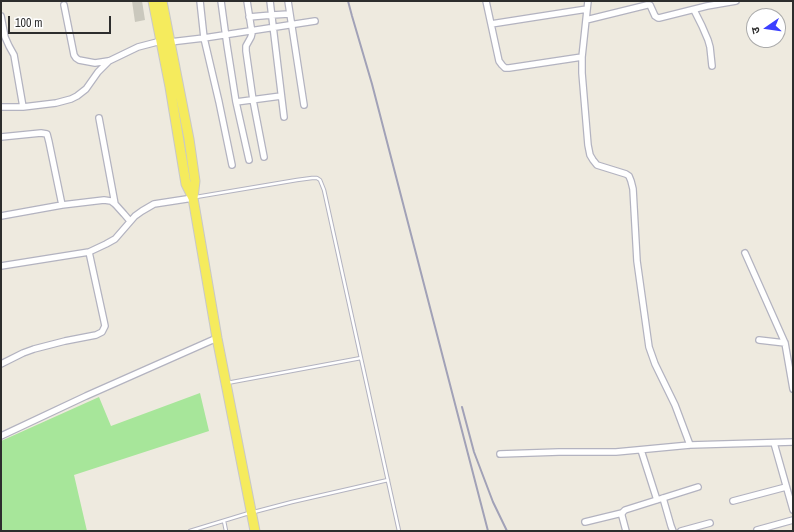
<!DOCTYPE html>
<html>
<head>
<meta charset="utf-8">
<style>
	body { margin:0 }
	#map { position:relative; width:794px; height:532px; overflow:hidden; background:#eeeadf; font-family:"Archivo Narrow","Noto Sans Devanagari",sans-serif }
	canvas { display:block }
	.frame { position:absolute; inset:0; border:2px solid #2d2d2d; pointer-events:none }
	.north { position:absolute; left:746px; top:8px; width:40px; height:40px; box-sizing:border-box; background:#fff; border:1px solid #ababab; border-radius:50%; rotate:257deg; font-size:11px; font-weight:700; line-height:16px; text-align:center; color:#2d2d2d }
	.north::after { content:''; display:block; margin:auto; width:14px; height:18px; background:#3b3fff; clip-path:polygon(50% 0,100% 100%,50% 72%,0 100%) }
	.scale { position:absolute; left:8px; top:16px; width:103px; height:18px; box-sizing:border-box; border:2px solid #2d2d2d; border-top:0; padding-left:5px; font-size:12px; line-height:14px; white-space:nowrap; color:#2d2d2d; -webkit-text-stroke:3px #fff; paint-order:stroke }
</style>
</head>
<body>
<div id="map">
<canvas width="794" height="532"></canvas>
<div class="frame"></div>
<div class="north">उ</div>
<div class="scale">100 m</div>
</div>
<script>
const c = document.querySelector('canvas').getContext('2d');
c.lineJoin = 'round';
function fillPath(path, color) {
  c.fillStyle = color;
  c.fill(path, 'evenodd');
}
function shape(rows) {
  const path = new Path2D();
  for (const r of rows) {
    path.moveTo(r[0], r[1]);
    for (let i = 2; i < r.length; i += 2) path.lineTo(r[i], r[i + 1]);
  }
  return path;
}
function strokePath(path, color, width, dash) {
  c.strokeStyle = color;
  c.lineWidth = width;
  c.lineCap = dash ? 'butt' : 'round';
  c.setLineDash(dash || []);
  c.stroke(path);
}
const green = shape([
	[200,393,209,431,74,475,87,531,1,531,1,441,99,397,111,426]
]);
const building = shape([
	[132,1,142,1,145,20,135,22]
]);
const service = shape([
	[196,197,297,180,312,178,317,178,320,180,324,190,399,531],
	[227,383,361,358],
	[254,512,292,502,388,480],
	[224,521,226,531],
	[190,531,249,513]
]);
const minor = shape([
	[200,1,204,38,219,102,232,165],
	[221,1,227,45,236,102,249,160],
	[247,1,252,33,251,37,246,46,246,51,253,100,264,157],
	[270,1,284,117],
	[288,1,304,105],
	[486,1,499,61,502,65,505,68,509,68,582,57],
	[588,1,582,57,582,73,588,145,590,155,593,160,597,165,626,174,629,176,631,181,633,189,637,261,649,347,655,364,675,405,690,445],
	[64,5,74,55,76,58,79,60,95,63,108,61],
	[694,10,702,26,708,40,710,47,712,66],
	[1,16,5,37,9,46,14,55,23,107],
	[249,17,272,15,289,14],
	[586,20,647,5,650,5,655,16,658,18,659,18,707,6,736,1],
	[491,24,587,9],
	[236,102,281,96],
	[1,107,23,107,56,103,71,99,77,96,86,89,98,72,109,61,138,47,161,41,170,42,204,38,315,21],
	[99,118,115,204],
	[1,137,41,133,47,134,49,142,62,205],
	[1,216,62,205,104,200,111,201,115,204,124,214,130,221],
	[745,253,785,343,793,389],
	[1,266,89,252,106,244,115,239,135,216,142,211,154,204,193,198],
	[759,340,785,343],
	[1,364,23,353,34,349,65,341,96,335,102,332,105,326,104,321,89,252],
	[1,436,86,396,217,338],
	[774,443,793,510],
	[641,450,657,500],
	[500,454,559,452,616,452,690,445,793,442],
	[663,498,671,526,673,531],
	[733,501,786,487],
	[585,522,622,513],
	[757,530,793,520],
	[626,531,622,516,622,513,625,510,698,487],
	[681,531,710,523]
]);
const primary = shape([
	[153,1,170,87,186,184,193,198],
	[162,1,189,139,195,181,193,198,217,338,255,531]
]);
const rail = shape([
	[348,1,352,16,372,84,488,531],
	[462,407,474,452,493,502,507,531]
]);
fillPath(green, '#a7e69a');
fillPath(building, '#cac8bd');
strokePath(service, '#b3b3c0', 4.5);
strokePath(minor, '#b3b3c0', 8);
strokePath(primary, '#c8c8c8', 11);
strokePath(service, '#fff', 2.5);
strokePath(minor, '#fff', 5.5);
strokePath(primary, '#f5eb5d', 9);
strokePath(rail, '#a1a1b7', 2);
</script>
</body>
</html>
